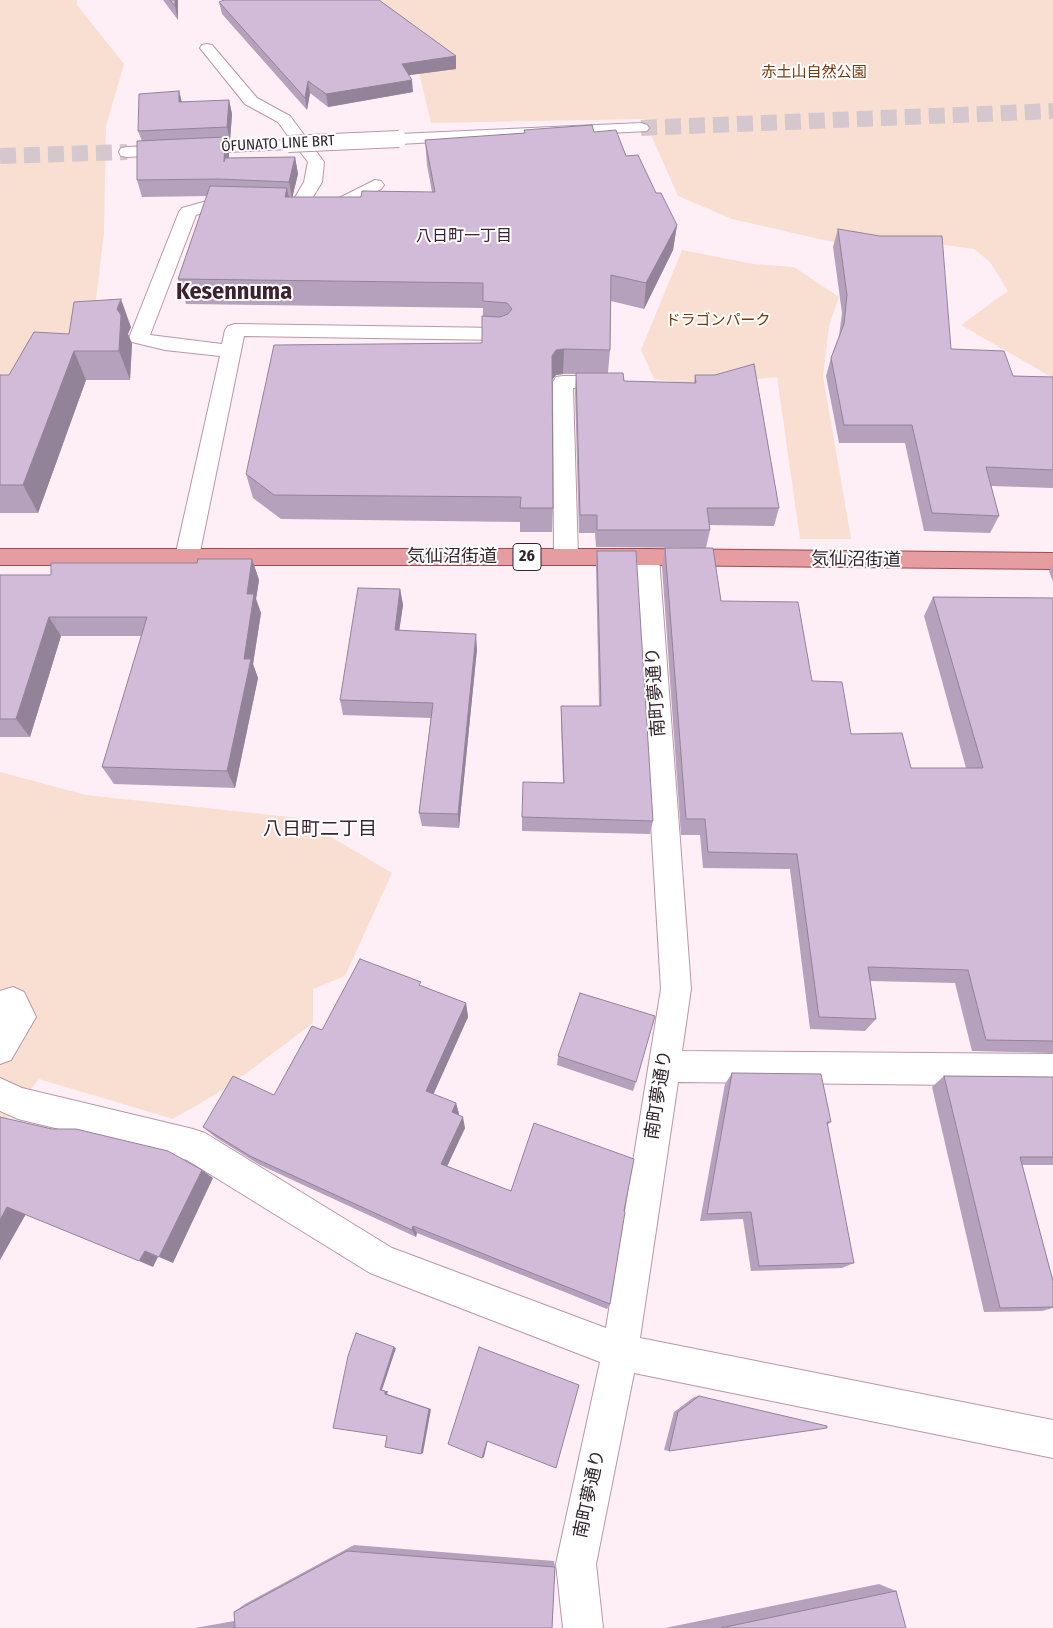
<!DOCTYPE html>
<html>
<head>
<meta charset="utf-8">
<style>
	body { margin:0 }
	canvas { display:block; background:#feeff6 }
</style>
</head>
<body>
<canvas width="1053" height="1628"></canvas>
<script>
const c = document.querySelector('canvas').getContext('2d');
c.lineJoin = 'round';
function fillPath(path, color) {
  c.fillStyle = color;
  c.fill(path, 'evenodd');
}
function shape(rows) {
  const path = new Path2D();
  for (const r of rows) {
    path.moveTo(r[0], r[1]);
    for (let i = 2; i < r.length; i += 2) path.lineTo(r[i], r[i + 1]);
  }
  return path;
}
function strokePath(path, color, width, dash) {
  c.strokeStyle = color;
  c.lineWidth = width;
  c.lineCap = dash ? 'butt' : 'round';
  c.setLineDash(dash || []);
  c.stroke(path);
}
function label(font, color, halo, rows, align = 'center') {
  c.font = font + ' "Fira Sans Condensed","Noto Sans JP",sans-serif';
  c.lineWidth = 4;
  c.setLineDash([]);
  c.textBaseline = 'middle';
  c.strokeStyle = halo;
  c.fillStyle = color;
  for (const [text, x, y, turn = 0] of rows) {
    c.save();
    c.translate(x, y);
    c.rotate((+turn || 0) * Math.PI / 180);
    c.textAlign = isNaN(turn) ? turn : align;
    if (halo) c.strokeText(text, 0, 0);
    c.fillText(text, 0, 0);
    c.restore();
  }
}
const green = shape([
	[0,0,77,0,77,5,124,64,106,126,104,232,89,359,0,391],
	[378,0,1053,0,1053,378,961,325,1008,291,990,262,974,249,923,242,850,246,732,219,678,196,644,119,431,123,407,22],
	[682,250,754,264,794,267,839,297,829,326,823,376,851,539,800,539,777,377,693,385,654,379,641,350],
	[0,772,86,795,299,818,392,873,345,976,313,989,313,1023,228,1087,173,1119,39,1079,9,1117,0,1124]
]);
const minorTunnel = shape([
	[641,128,1053,111],
	[0,156,127,152]
]);
const minor = shape([
	[207,44,212,45,257,98,290,116,324,162,322,182,305,210,299,211,293,210,290,206,304,182,308,162,295,145,288,149,127,157,121,156,119,152,121,148,127,147,291,140,278,122,245,104,200,48,202,45,207,44],
	[641,123,647,125,649,128,647,131,399,144,393,142,391,139,393,136,399,134,641,123],
	[375,180,381,181,384,185,381,189,340,211,318,211,312,210,309,206,312,202,318,201,331,202,375,180],
	[214,199,240,200,246,201,249,205,246,209,240,210,215,209,196,215,150,335,222,344,225,330,228,326,235,324,500,328,507,330,510,334,507,338,500,340,244,336,199,557,195,563,187,565,179,563,175,557,220,356,165,350,132,342,129,338,179,212,182,208,214,199],
	[563,376,614,376,621,377,624,382,621,387,614,388,573,388,578,557,574,563,566,565,558,563,554,557,553,382,556,377,563,376],
	[647,549,655,551,659,557,691,989,682,1051,1053,1054,1053,1086,678,1082,640,1338,1053,1420,1053,1458,634,1373,596,1564,603,1628,563,1628,556,1564,600,1362,370,1273,187,1160,18,1119,7,1114,0,1111,0,1078,22,1088,193,1129,205,1133,392,1248,606,1328,661,989,635,557,639,551,647,549],
	[13,987,24,992,36,1017,11,1060,0,1064,0,991,13,987]
]);
const major = shape([
	[0,549,647,549,1053,553,1053,569,647,565,0,565,0,549]
]);
const minorBridge = shape([
	[288,144,399,139]
]);
const wall = shape([
	[163,0,178,0,178,20],
	[219,2,456,56,456,69,409,75,413,92,328,107,310,93,307,110,222,14],
	[179,91,182,102,229,100,232,114,230,141,226,141,229,154,229,158,295,157,298,174,292,197,361,197,432,192,427,165,425,140,524,133,524,130,594,132,626,156,656,193,677,225,673,250,644,309,611,301,610,350,608,373,624,381,694,383,695,375,779,508,774,526,709,525,710,530,706,548,596,547,595,533,579,533,575,391,576,374,563,374,556,375,552,380,553,508,552,532,520,532,520,522,281,519,253,498,246,474,482,343,483,308,186,304,178,279,207,196,142,197,137,180,142,141,138,131],
	[838,229,951,349,1013,376,1053,377,1053,488,991,486,999,516,990,533,924,531,905,443,839,443,826,376,831,358,839,336,842,313,833,247],
	[131,327,128,334,132,344,130,380,86,380,38,513,0,513,0,375,9,375,69,334],
	[665,548,721,601,812,681,851,734,911,768,966,768,924,616,933,597,1053,598,1053,1053,972,1051,955,983,870,981,876,1019,865,1031,810,1029,790,869,703,868,700,835,681,835,662,567],
	[597,551,653,821,650,834,522,831,522,817,563,783,561,721,561,706,599,706,596,567],
	[252,559,259,580,256,599,261,613,253,664,258,678,235,788,114,784,102,767,142,636,61,636,30,737,0,737,0,575,51,575],
	[1053,564,1053,582,1049,571],
	[400,589,403,605,399,630,477,649,459,828,422,826,419,813,431,718,343,715,340,700],
	[422,986,466,1003,468,1017,433,1094,456,1103,459,1114,458,1115,465,1128,447,1166,511,1191,624,1211,610,1304,607,1309,417,1233,416,1237,260,1165,215,1137,203,1127,274,1095,322,1030],
	[558,1056,636,1082,633,1091,557,1065],
	[732,1073,831,1122,827,1125,854,1263,842,1268,751,1271,743,1219,700,1221,725,1084],
	[944,1076,1053,1077,1053,1165,1022,1165,1053,1281,1053,1308,1042,1311,984,1312,932,1087],
	[699,1396,669,1451,664,1450,674,1412,694,1397],
	[354,1545,554,1561,555,1567,552,1628,195,1628,234,1621,234,1612,245,1604],
	[879,1584,896,1591,906,1628,665,1628]
]);
const shadedWall = shape([
	[175,0,178,0,178,20,175,6],
	[456,56,456,69,403,76,402,64],
	[412,80,413,92,328,107,326,94],
	[308,81,310,93,307,110,305,98],
	[179,91,182,104,179,102],
	[229,100,232,114,230,141,227,127],
	[225,137,229,154,228,179,224,162],
	[295,157,298,174,292,199,289,182],
	[287,188,292,213,285,197],
	[677,225,673,250,644,309,646,283],
	[121,299,131,327,128,334,132,344,130,380,119,351,117,309],
	[564,349,563,374,556,375,551,381,552,356,556,350],
	[74,351,86,380,38,513,23,485],
	[252,559,259,580,256,599,261,613,253,664,258,678,235,788,227,771,244,659,247,594],
	[400,589,403,605,397,646,395,630],
	[49,617,61,636,30,737,16,719],
	[476,634,477,649,459,828,458,814],
	[466,1003,468,1017,430,1102,426,1091],
	[456,1103,459,1114,455,1123,452,1112],
	[463,1117,465,1128,444,1173,441,1164],
	[202,1170,213,1178,173,1263,159,1257],
	[7,1207,26,1214,0,1260,0,1220],
	[413,1226,417,1233,416,1237,412,1230],
	[145,1251,158,1257,153,1267,139,1261],
	[394,1347,396,1348,382,1390,380,1390],
	[385,1391,388,1391,387,1394,431,1409,423,1453,421,1454,385,1394],
	[488,1440,484,1457,482,1458,487,1441]
]);
const building = shape([
	[170,0,175,0,175,6,170,0],
	[224,0,379,0,456,56,402,64,412,80,326,94,308,81,305,98,219,2,224,0],
	[179,91,179,102,229,100,227,127,138,131,139,94,179,91],
	[592,125,594,132,616,130,626,156,638,155,656,193,661,193,677,225,646,283,611,275,610,350,564,349,556,350,552,356,553,508,520,508,521,497,274,495,246,474,274,345,482,343,482,316,500,317,508,314,512,309,507,303,483,301,483,283,178,279,210,186,287,188,285,197,361,197,362,191,435,192,425,140,525,133,524,130,592,125],
	[225,137,224,162,225,158,295,157,289,182,218,179,137,180,137,141,225,137],
	[838,229,880,236,942,236,951,349,1004,351,1013,376,1053,377,1053,470,986,467,999,516,932,513,912,425,844,425,831,358,844,324,847,295,838,229],
	[121,299,117,309,121,315,119,351,74,351,23,485,0,485,0,375,9,375,34,332,69,334,74,302,121,299],
	[754,364,779,508,707,508,710,530,597,530,597,515,580,515,576,373,623,373,624,381,696,383,695,375,715,375,754,364],
	[665,548,713,548,721,601,798,602,812,681,842,682,851,734,902,733,911,768,983,768,933,597,1053,598,1053,1041,986,1040,968,970,868,967,876,1019,819,1017,797,854,708,852,705,819,686,819,665,548],
	[597,551,636,551,653,821,522,817,523,782,564,783,561,706,601,706,597,551],
	[198,559,252,559,247,594,254,594,244,659,251,659,227,771,102,767,147,617,49,617,16,719,0,719,0,575,51,575,51,563,197,563,198,559],
	[358,588,400,589,395,630,476,634,458,814,419,813,433,703,340,700,358,588],
	[360,959,421,982,419,985,466,1003,426,1091,456,1103,452,1112,463,1117,441,1164,511,1191,534,1123,634,1159,624,1211,625,1212,610,1304,413,1226,412,1230,250,1156,203,1127,233,1076,274,1095,312,1026,322,1030,360,959],
	[580,993,655,1016,636,1082,558,1056,580,993],
	[732,1073,821,1074,831,1122,827,1122,854,1263,759,1266,751,1212,707,1214,732,1073],
	[944,1076,1053,1077,1053,1157,1020,1157,1053,1281,1053,1307,1000,1308,944,1076],
	[0,1117,52,1129,76,1129,168,1151,202,1170,159,1257,145,1251,139,1261,7,1207,0,1220,0,1117],
	[356,1333,394,1347,380,1390,385,1391,385,1394,429,1409,421,1454,385,1447,387,1436,333,1428,348,1356,356,1333],
	[479,1347,579,1385,556,1468,487,1441,482,1458,448,1444,479,1347],
	[699,1396,827,1426,827,1428,669,1451,678,1412,699,1396],
	[347,1551,555,1567,552,1628,233,1628,235,1628,234,1612,347,1551],
	[896,1591,906,1628,721,1628,896,1591]
]);
const farParknames = [
	["赤土山自然公園",814,73],
	["ドラゴンパーク",718,321]
];
const farStreetnames = [
	["ŌFUNATO LINE BRT",278,144,-3]
];
const farNeighbourhoodnames = [
	["八日町一丁目",464,237]
];
const shields = [
	[527,557,28]
];
const shieldNames = [
	["26",527,557]
];
const streetNames = [
	["気仙沼街道",452,557],
	["気仙沼街道",856,560,1],
	["南町夢通り",656,692,-94],
	["南町夢通り",659,1095,-81],
	["南町夢通り",590,1494,-78]
];
const neighbourhoodNames = [
	["八日町二丁目",320,830]
];
const farTownnames = [
	["Kesennuma",234,292]
];
fillPath(green, '#f9dfd1');
strokePath(minorTunnel, '#d5c7ce', 16, [16, 8]);
strokePath(minor, '#ba96a7', 2);
strokePath(major, '#9d4950', 2);
fillPath(minor, '#fff');
fillPath(major, '#e69da1');
strokePath(minorBridge, '#ba96a7', 18, []);
strokePath(minorBridge, '#fff', 16);
fillPath(wall, '#b5a1bb');
fillPath(shadedWall, '#938398');
fillPath(building, '#d2bbd9');
strokePath(building, '#938398', 1);
label('15px', '#75370a', '#fff', farParknames);
label('15px', '#33252c', '#fff', farStreetnames);
label('16px', '#3d212f', '#fff', farNeighbourhoodnames);
for (const [x, y, w] of shields) {
  const box = new Path2D();
  box.roundRect(x - w / 2, y - 13.5, w, 27, 4);
  c.fillStyle = '#fff';
  c.fill(box);
  strokePath(box, '#33252c', 1);
}
label('bold 16px', '#33252c', null, shieldNames);
label('18px', '#33252c', '#fff', streetNames);
label('19px', '#3d212f', '#fff', neighbourhoodNames);
label('bold 24px', '#3d212f', '#fff', farTownnames);
</script>
</body>
</html>
